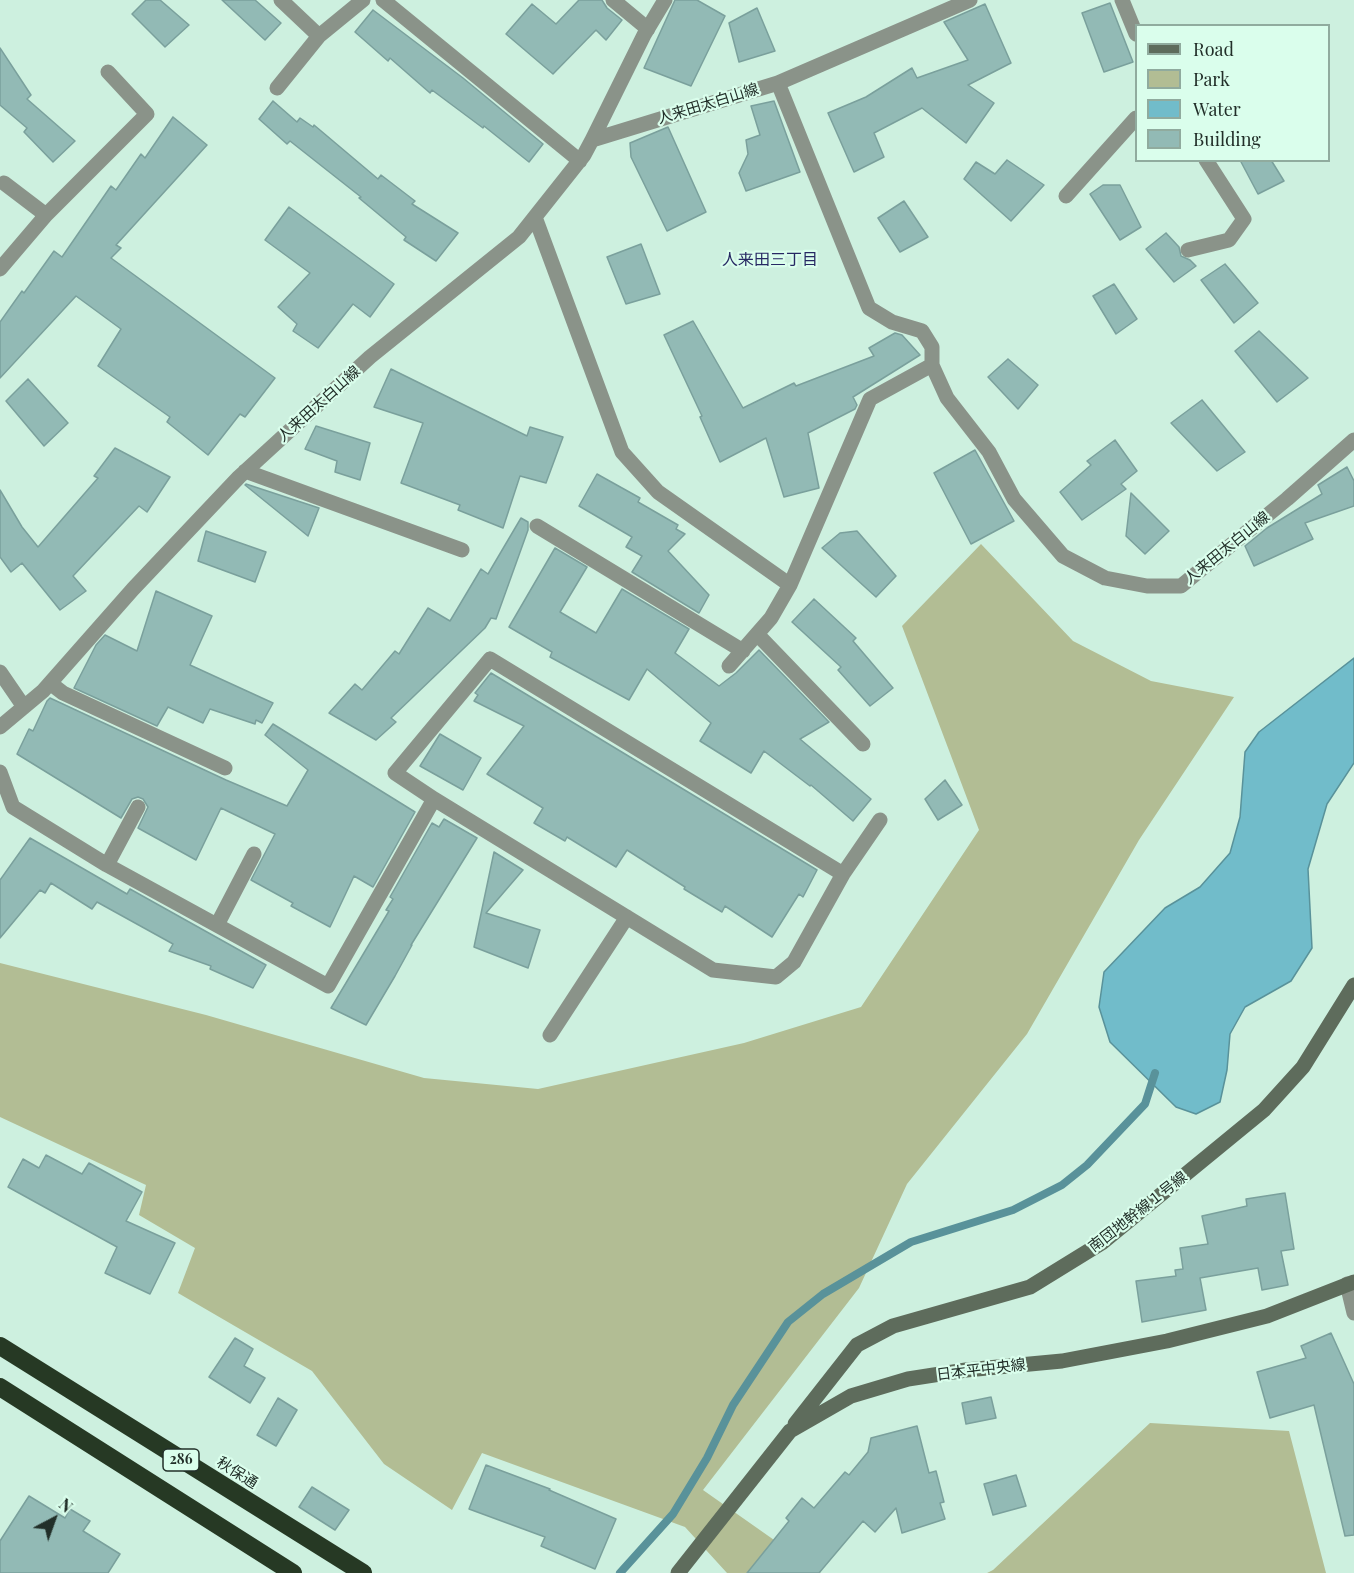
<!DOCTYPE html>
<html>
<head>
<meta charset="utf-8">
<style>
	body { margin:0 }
	#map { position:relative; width:1354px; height:1573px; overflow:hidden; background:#cdf0df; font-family:"Playfair Display",serif }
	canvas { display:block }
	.legend { position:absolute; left:1135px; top:24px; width:195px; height:138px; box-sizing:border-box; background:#dafeec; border:2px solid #90ab9e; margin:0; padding:8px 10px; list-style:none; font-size:18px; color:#222f29 }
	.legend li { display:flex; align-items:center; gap:12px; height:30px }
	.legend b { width:30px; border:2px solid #90ab9e }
	.north { position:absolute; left:24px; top:1489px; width:60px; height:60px; -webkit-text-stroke:4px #dafeec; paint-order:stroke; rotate:41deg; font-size:16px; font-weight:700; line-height:24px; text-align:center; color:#222f29 }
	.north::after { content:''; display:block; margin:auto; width:21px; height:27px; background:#222f29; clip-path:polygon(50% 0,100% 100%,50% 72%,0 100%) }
</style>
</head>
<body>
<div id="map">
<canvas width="1354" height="1573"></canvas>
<ul class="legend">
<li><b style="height:8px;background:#5e6c5c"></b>Road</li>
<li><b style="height:16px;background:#b2bd94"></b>Park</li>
<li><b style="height:16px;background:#71bcca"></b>Water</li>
<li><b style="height:16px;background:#92bab5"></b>Building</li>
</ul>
<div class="north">N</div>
</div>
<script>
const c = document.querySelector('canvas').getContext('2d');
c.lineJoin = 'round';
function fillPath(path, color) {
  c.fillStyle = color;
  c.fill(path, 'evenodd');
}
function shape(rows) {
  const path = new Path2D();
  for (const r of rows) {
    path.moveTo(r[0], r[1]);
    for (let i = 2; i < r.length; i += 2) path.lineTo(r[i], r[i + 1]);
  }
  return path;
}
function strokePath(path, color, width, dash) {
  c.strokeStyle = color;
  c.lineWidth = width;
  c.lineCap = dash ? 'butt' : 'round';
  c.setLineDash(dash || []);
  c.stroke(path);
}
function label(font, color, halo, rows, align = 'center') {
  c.font = font + ' "Playfair Display","Noto Sans JP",serif';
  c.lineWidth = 4.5;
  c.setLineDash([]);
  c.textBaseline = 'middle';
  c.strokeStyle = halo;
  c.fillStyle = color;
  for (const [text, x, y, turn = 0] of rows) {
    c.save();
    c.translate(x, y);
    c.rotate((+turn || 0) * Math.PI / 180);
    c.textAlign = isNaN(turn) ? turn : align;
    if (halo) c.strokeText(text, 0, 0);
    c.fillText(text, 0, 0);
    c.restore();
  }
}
const green = shape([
	[981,544,1073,641,1151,681,1234,697,1139,840,1027,1034,907,1184,859,1288,703,1490,821,1573,727,1573,685,1527,482,1453,452,1510,384,1464,312,1371,178,1293,195,1248,139,1215,146,1185,0,1117,0,963,206,1015,424,1078,538,1089,744,1043,861,1007,979,830,902,626],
	[1150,1423,1289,1431,1326,1573,987,1573,993,1570]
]);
const water = shape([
	[1354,658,1354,763,1327,804,1308,869,1312,948,1291,981,1245,1007,1230,1034,1227,1070,1220,1102,1196,1114,1176,1107,1110,1042,1099,1007,1104,972,1165,908,1200,887,1230,853,1240,817,1245,752,1259,732,1354,658]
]);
const stream = shape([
	[620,1573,673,1514,707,1458,733,1405,788,1322,823,1294,911,1242,1013,1210,1062,1185,1087,1165,1145,1104,1155,1073]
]);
const building = shape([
	[146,0,160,0,189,25,165,47,132,14,146,0],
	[222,0,255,0,281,23,265,40,222,0],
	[579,0,602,0,607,8,622,20,606,40,596,30,553,74,506,34,532,4,556,24,579,0],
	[675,0,697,0,725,16,691,86,644,68,675,0],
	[1110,3,1133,62,1104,72,1082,13,1110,3],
	[985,4,1011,63,968,85,994,103,966,143,922,108,874,133,884,157,854,172,828,113,866,97,912,68,917,78,968,60,944,22,985,4],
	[757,8,775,51,739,62,729,23,757,8],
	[373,10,463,78,543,144,529,162,484,126,483,128,432,90,430,93,390,58,388,61,355,32,373,10],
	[0,48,31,95,27,99,75,141,53,162,24,132,27,128,0,105,0,48],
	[273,101,297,122,300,118,313,127,314,125,378,179,381,175,415,201,412,204,458,233,436,261,404,240,406,237,359,198,361,197,290,141,287,144,259,119,273,101],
	[774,101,800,172,746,191,739,173,748,154,746,140,760,135,751,106,774,101],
	[173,117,207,145,116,245,121,248,111,258,275,378,245,417,240,414,208,455,167,422,170,417,98,366,121,329,76,296,0,378,0,322,22,291,24,293,54,251,62,257,111,186,116,190,141,154,145,158,173,117],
	[668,127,706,212,667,231,631,157,630,143,668,127],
	[1007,160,1044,185,1011,221,964,179,976,162,995,174,1007,160],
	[1240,160,1271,160,1284,181,1258,194,1240,160],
	[1103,185,1120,185,1141,227,1120,240,1090,194,1103,185],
	[904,201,928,237,900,252,878,218,904,201],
	[289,207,394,284,370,317,353,304,318,348,293,331,297,324,278,307,310,273,265,240,289,207],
	[1166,233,1179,247,1181,256,1190,260,1196,266,1174,282,1146,249,1166,233],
	[641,244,660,294,626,304,607,257,641,244],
	[1225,264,1258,303,1234,323,1201,280,1225,264],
	[1114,284,1137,319,1116,334,1093,296,1114,284],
	[693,321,743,408,794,383,796,386,874,356,869,348,895,333,902,335,920,355,853,397,857,405,855,409,808,433,819,488,784,497,766,438,720,462,700,417,702,416,664,335,693,321],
	[1259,331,1308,378,1277,402,1235,351,1259,331],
	[1008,359,1038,385,1018,409,988,377,1008,359],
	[391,369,527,436,530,427,563,437,546,483,520,476,503,528,458,510,460,505,401,483,423,423,374,407,391,369],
	[28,379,68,423,44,446,6,401,28,379],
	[1202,400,1245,452,1217,471,1171,423,1202,400],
	[316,426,370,443,360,480,335,472,337,461,305,449,316,426],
	[1115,440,1137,471,1121,484,1126,489,1082,520,1060,492,1091,465,1087,461,1115,440],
	[115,448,170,477,147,512,139,506,73,576,86,591,60,610,22,563,11,572,0,557,0,490,22,527,38,547,98,478,94,476,115,448],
	[975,450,1014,521,971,544,934,473,975,450],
	[1347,467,1354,481,1354,506,1305,523,1313,539,1254,566,1245,546,1267,528,1322,494,1318,485,1347,467],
	[597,474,640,498,638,502,678,525,676,529,685,534,668,551,709,595,699,613,632,572,642,556,626,547,632,537,579,506,597,474],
	[246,484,319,508,308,536,245,485,246,484],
	[1131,493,1169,531,1145,554,1126,536,1131,493],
	[521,518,528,522,528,530,496,619,491,618,485,628,391,718,396,722,376,740,329,713,355,684,362,690,395,651,399,654,428,608,450,621,481,569,488,574,521,518],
	[206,531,266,552,255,582,198,561,206,531],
	[857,531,896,576,876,597,822,548,840,533,857,531],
	[555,548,587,567,560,612,596,633,622,589,689,629,675,653,719,686,736,673,759,650,829,722,800,739,871,799,853,821,811,785,810,786,764,751,751,773,700,741,711,723,647,669,629,700,550,657,552,652,509,627,555,548],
	[156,591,212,616,190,665,273,703,262,723,256,720,255,724,210,709,203,723,168,707,157,726,74,688,96,645,105,635,137,651,156,591],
	[814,599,856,638,853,641,893,688,870,706,838,670,841,667,792,622,814,599],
	[491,673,817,870,803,897,799,894,772,937,725,906,722,912,684,889,685,887,627,850,616,867,567,837,565,841,534,823,543,808,487,774,524,726,474,701,478,695,475,693,491,673],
	[50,698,226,780,287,806,308,770,265,735,273,724,415,812,373,887,354,876,330,927,291,906,293,903,251,880,275,834,221,808,196,860,138,828,148,807,143,799,138,797,132,799,121,818,17,754,29,729,33,731,47,701,50,698],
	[440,734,481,758,463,790,420,766,440,734],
	[945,780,962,805,938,820,925,799,945,780],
	[444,819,477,838,411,945,412,945,395,976,366,1025,331,1008,389,911,386,910,393,899,390,897,432,823,439,827,444,819],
	[30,838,127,894,130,889,266,965,253,988,210,969,211,966,169,951,173,944,97,902,92,909,51,883,45,893,40,890,0,938,0,880,30,838],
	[494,852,523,870,486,913,540,930,528,968,474,947,494,852],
	[46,1155,82,1174,89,1163,142,1192,126,1221,175,1243,150,1294,105,1273,117,1247,8,1187,23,1159,39,1168,46,1155],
	[1285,1193,1294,1249,1281,1251,1288,1285,1262,1290,1258,1268,1200,1278,1206,1310,1142,1322,1136,1281,1176,1276,1175,1270,1183,1269,1180,1248,1208,1244,1202,1216,1247,1206,1246,1199,1285,1193],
	[1331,1333,1354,1384,1354,1535,1345,1536,1314,1405,1270,1418,1257,1372,1306,1358,1301,1346,1331,1333],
	[235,1338,253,1349,244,1366,265,1378,250,1403,209,1377,235,1338],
	[991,1397,996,1418,966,1424,962,1403,991,1397],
	[278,1398,297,1410,276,1446,257,1435,278,1398],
	[917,1426,929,1473,936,1471,944,1502,940,1503,945,1519,902,1533,896,1508,875,1532,863,1521,819,1573,747,1573,789,1521,786,1518,802,1498,814,1508,845,1472,849,1475,868,1452,871,1438,917,1426],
	[486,1465,550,1489,549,1490,616,1519,595,1569,541,1546,545,1537,469,1509,486,1465],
	[1016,1475,1026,1506,993,1515,984,1484,1016,1475],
	[312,1487,349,1510,335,1530,299,1507,312,1487],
	[29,1496,65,1518,70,1509,90,1521,83,1531,120,1554,108,1573,0,1573,0,1541,29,1496]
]);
const street = shape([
	[281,0,319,36],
	[383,0,580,161],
	[613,0,648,29],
	[1122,0,1136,34],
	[778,83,970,0],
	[277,88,319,36,363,0],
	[592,140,644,35,665,0],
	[4,183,46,215],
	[1066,196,1136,118],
	[535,217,622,452,658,492,790,585,870,399,932,365],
	[1188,250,1229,240,1244,219,1206,160],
	[0,269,46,215,147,114,108,72],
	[245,471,462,550],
	[537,526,743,651],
	[757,634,863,744],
	[490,659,843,874,794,962,776,977,713,970,434,799,395,773,490,659],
	[729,666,771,618,790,585],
	[0,672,24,707],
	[50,683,63,693,225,768],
	[0,727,43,691,133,589,239,477,370,357,519,237,584,155,592,140,778,83,869,308,892,322,922,331,932,347,932,365,947,398,989,452,1014,499,1063,556,1105,578,1147,586,1181,586,1287,499,1354,440],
	[0,772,13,807,107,865,328,986,434,799],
	[107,865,138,807],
	[843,874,880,820],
	[217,925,254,854],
	[550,1035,627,917],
	[1347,1284,1354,1313]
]);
const secondary = shape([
	[795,1424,857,1345,893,1326,1030,1287,1103,1242,1264,1110,1303,1067,1354,985],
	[678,1573,790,1431,851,1396,908,1379,966,1370,1062,1361,1167,1341,1267,1316,1354,1282]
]);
const highway = shape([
	[0,1346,363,1573],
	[0,1387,293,1573]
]);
const shields = [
	[181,1460,36]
];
const shieldNames = [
	["286",181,1460]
];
const streetNames = [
	["人来田太白山線",708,104,-17],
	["人来田太白山線",319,404,-42],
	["人来田太白山線",1227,548,-39],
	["南団地幹線１号線",1138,1212,-38],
	["日本平中央線",981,1370,-7],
	["秋保通",237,1473,32]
];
const neighbourhoodNames = [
	["人来田三丁目",770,260]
];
fillPath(green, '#b2bd94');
fillPath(water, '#71bcca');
strokePath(water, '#59929a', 1.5);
strokePath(stream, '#59929a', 8);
fillPath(building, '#92bab5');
strokePath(building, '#7aa09c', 1.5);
strokePath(street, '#8a9389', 15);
strokePath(secondary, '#5e6c5c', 15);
strokePath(highway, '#263924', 18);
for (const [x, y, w] of shields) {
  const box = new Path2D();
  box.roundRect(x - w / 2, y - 11, w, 22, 4.5);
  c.fillStyle = '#dafeec';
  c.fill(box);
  strokePath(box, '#222f29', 1.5);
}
label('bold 14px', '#222f29', null, shieldNames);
label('15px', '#222f29', '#dafeec', streetNames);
label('16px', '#272963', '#dafeec', neighbourhoodNames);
</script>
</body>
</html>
